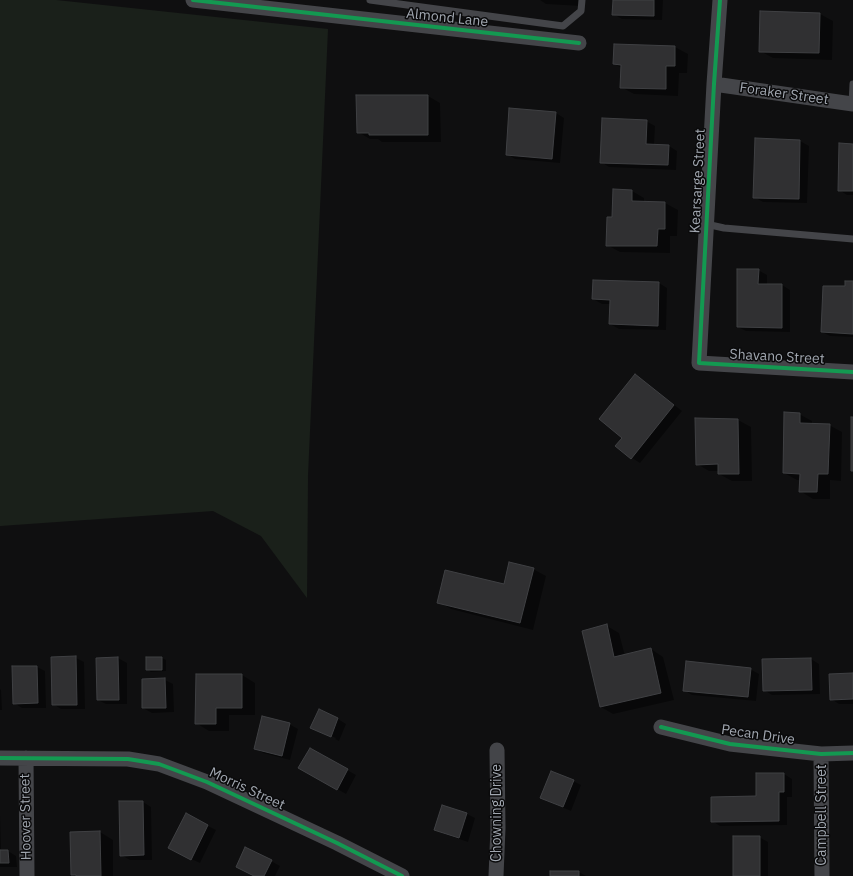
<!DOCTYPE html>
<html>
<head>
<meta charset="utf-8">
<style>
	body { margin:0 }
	canvas { display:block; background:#0f0f10 }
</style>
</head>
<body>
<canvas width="853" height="876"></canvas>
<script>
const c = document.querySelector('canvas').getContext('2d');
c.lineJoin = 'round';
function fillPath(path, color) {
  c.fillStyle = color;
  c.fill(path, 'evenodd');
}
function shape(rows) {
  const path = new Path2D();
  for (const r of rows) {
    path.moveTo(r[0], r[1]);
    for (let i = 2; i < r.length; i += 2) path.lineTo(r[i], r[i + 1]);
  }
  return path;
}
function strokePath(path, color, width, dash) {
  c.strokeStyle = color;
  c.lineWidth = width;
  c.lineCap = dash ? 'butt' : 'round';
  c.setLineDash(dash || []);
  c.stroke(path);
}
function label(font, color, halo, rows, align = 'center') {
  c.font = font + ' "IBM Plex Sans",sans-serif';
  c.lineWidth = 3;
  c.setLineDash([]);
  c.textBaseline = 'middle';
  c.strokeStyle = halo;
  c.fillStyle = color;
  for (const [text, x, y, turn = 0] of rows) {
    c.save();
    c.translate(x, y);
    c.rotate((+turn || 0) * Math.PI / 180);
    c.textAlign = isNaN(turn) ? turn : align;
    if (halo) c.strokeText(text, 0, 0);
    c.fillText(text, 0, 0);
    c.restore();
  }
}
const green = shape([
	[0,0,56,0,328,29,308,475,307,598,261,536,213,511,0,526]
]);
const shadow = shape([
	[540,0,581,0,581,6,546,4],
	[614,0,663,0,662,20,622,19,613,14],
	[761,12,820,14,833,21,832,60,773,58,760,51],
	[675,47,688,54,687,73,679,73,678,96,634,94,621,87,622,68,614,64],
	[428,96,440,103,441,142,382,142,378,139,370,139,358,132],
	[556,113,564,118,560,163,515,159,507,154],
	[646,121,655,126,654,145,669,146,677,151,676,170,609,167,601,162],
	[756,140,800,141,809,146,807,203,763,202,754,197],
	[853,145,853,195,847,195,839,190],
	[632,191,644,198,644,202,665,203,678,210,677,236,670,236,670,253,620,252,607,245,613,218],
	[758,270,767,275,767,285,782,285,790,290,790,332,746,331,738,327],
	[853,282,853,337,830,336,822,332],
	[659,283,667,288,666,330,619,329,610,324,611,304,602,304,593,299],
	[635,375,643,380,682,411,640,463,632,458,617,446,623,437],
	[799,414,812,421,812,424,829,425,842,432,841,481,830,480,830,499,813,499,800,491,801,480,797,480,784,473],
	[696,419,738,420,751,427,752,481,732,481,719,474,719,471,709,471,697,464],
	[533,569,546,576,533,630,451,609,439,602,504,585],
	[607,626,619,633,625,656,651,649,663,657,674,700,613,714,601,707],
	[76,658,84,662,85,709,61,709,53,704],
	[118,658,127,663,127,704,106,704,98,700,97,659],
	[162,658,166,660,166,671,151,672,147,669],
	[811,659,819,664,820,694,772,695,764,690,763,660],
	[37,667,45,671,46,708,22,708,14,703],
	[750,669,759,674,756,701,692,695,684,690],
	[853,674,853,704,839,704,831,699],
	[242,675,255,683,255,715,229,715,229,731,209,731,196,723],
	[165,680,173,684,174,712,152,713,143,708],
	[0,689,1,690,2,710,0,710],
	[319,711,338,719,346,724,339,741,335,739,336,738,319,731,319,732,312,728],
	[289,724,298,729,290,760,263,753,255,748],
	[310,749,356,775,346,794,300,768],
	[784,774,792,779,792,797,787,797,787,825,720,826,712,821,757,797],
	[573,781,581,785,571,811,550,802,541,797],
	[120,802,143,802,151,807,152,860,130,860,121,855],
	[0,813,1,851,8,851,16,856,17,867,0,867],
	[467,814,475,818,468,842,444,834,435,830],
	[186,815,216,830,200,863,178,853],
	[100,832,113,840,113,876,75,876,72,874],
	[759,837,768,842,768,876,734,876],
	[271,861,280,866,275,876,255,876],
	[579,872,586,876,551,876]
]);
const building = shape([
	[613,0,654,0,654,16,612,15,613,0],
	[760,11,820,13,819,53,759,52,760,11],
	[614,44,675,46,675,66,666,66,666,89,620,88,621,65,613,64,614,44],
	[356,95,428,95,428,135,369,135,369,133,357,133,356,95],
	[509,108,556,112,552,159,506,155,509,108],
	[602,118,647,120,646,144,669,145,668,165,600,163,602,118],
	[755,138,800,140,799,199,753,198,755,138],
	[839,143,853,144,853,191,838,191,839,143],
	[613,189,632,190,632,201,665,202,665,229,658,229,657,246,606,246,607,217,612,217,613,189],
	[737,269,759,269,758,284,782,284,782,328,737,327,737,269],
	[593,280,659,282,658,326,609,324,610,300,592,299,593,280],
	[845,281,853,281,853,334,821,332,823,286,845,286,845,281],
	[635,374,674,405,631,459,615,446,622,438,599,419,635,374],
	[784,412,800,413,800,423,830,424,828,474,818,474,817,492,799,492,800,474,783,473,784,412],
	[851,417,853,417,853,471,851,471,851,417],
	[695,418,738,419,739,474,718,474,718,464,696,465,695,418],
	[509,562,534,568,520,623,437,603,445,570,504,584,509,562],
	[607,624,614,657,651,648,661,693,600,707,582,631,607,624],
	[76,656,77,705,52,705,51,657,76,656],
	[118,657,119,700,97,700,96,658,118,657],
	[146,657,162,657,162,670,146,670,146,657],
	[811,658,812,690,763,691,762,659,811,658],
	[686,661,751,668,748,697,683,691,686,661],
	[12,666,37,666,38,703,13,704,12,666],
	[853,673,853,699,830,700,829,674,853,673],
	[196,674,242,674,242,708,216,708,216,724,195,724,196,674],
	[165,678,166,708,142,708,142,679,165,678],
	[319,709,338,718,331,737,310,728,319,709],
	[262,716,290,723,282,756,254,749,262,716],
	[310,748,348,769,337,790,298,768,310,748],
	[551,771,574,780,563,807,540,798,551,771],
	[756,773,784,773,784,792,779,792,779,821,711,822,711,797,756,796,756,773],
	[119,801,143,801,144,855,120,856,119,801],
	[442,805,467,813,459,838,434,830,442,805],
	[186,813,208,825,191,860,168,848,186,813],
	[100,831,101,876,76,876,76,875,71,875,70,832,100,831],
	[733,836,760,836,760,876,733,876,733,836],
	[245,847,272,860,264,876,254,876,236,867,245,847],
	[0,850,8,850,9,863,0,863,0,850],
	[550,871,579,871,579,876,550,876,550,871]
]);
const lane = shape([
	[370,0,563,26,581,11,582,0],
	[852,104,853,84],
	[706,224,724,228,853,239]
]);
const street = shape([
	[193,0,579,43],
	[720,0,714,84,699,363,853,372],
	[714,84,853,104],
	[661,727,730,744,821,754,853,753],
	[821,754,822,876],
	[0,758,128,759,159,764,207,782,337,843,402,876],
	[26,758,27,876],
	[496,876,498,828,497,750]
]);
const cycleway = shape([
	[193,0,579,43],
	[720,0,714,84,699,363,853,372],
	[661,727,730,744,821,754,853,753],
	[0,758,128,759,159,764,207,782,337,843,402,876]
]);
const streetNames = [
	["Almond Lane",447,18,6],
	["Foraker Street",784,94,8],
	["Kearsarge Street",698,181,-87],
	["Shavano Street",777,357,3],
	["Pecan Drive",758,735,8],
	["Morris Street",247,789,25],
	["Chowning Drive",497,813,-90],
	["Campbell Street",822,815,-90],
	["Hoover Street",26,817,-91]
];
fillPath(green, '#1a201a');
fillPath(shadow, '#0007');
fillPath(building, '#303032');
strokePath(building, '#3f4043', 1);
strokePath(lane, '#444549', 7);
strokePath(street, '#444549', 15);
strokePath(cycleway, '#139951', 4);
label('14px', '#a1a7b0', '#0a0a0b', streetNames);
</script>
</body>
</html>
